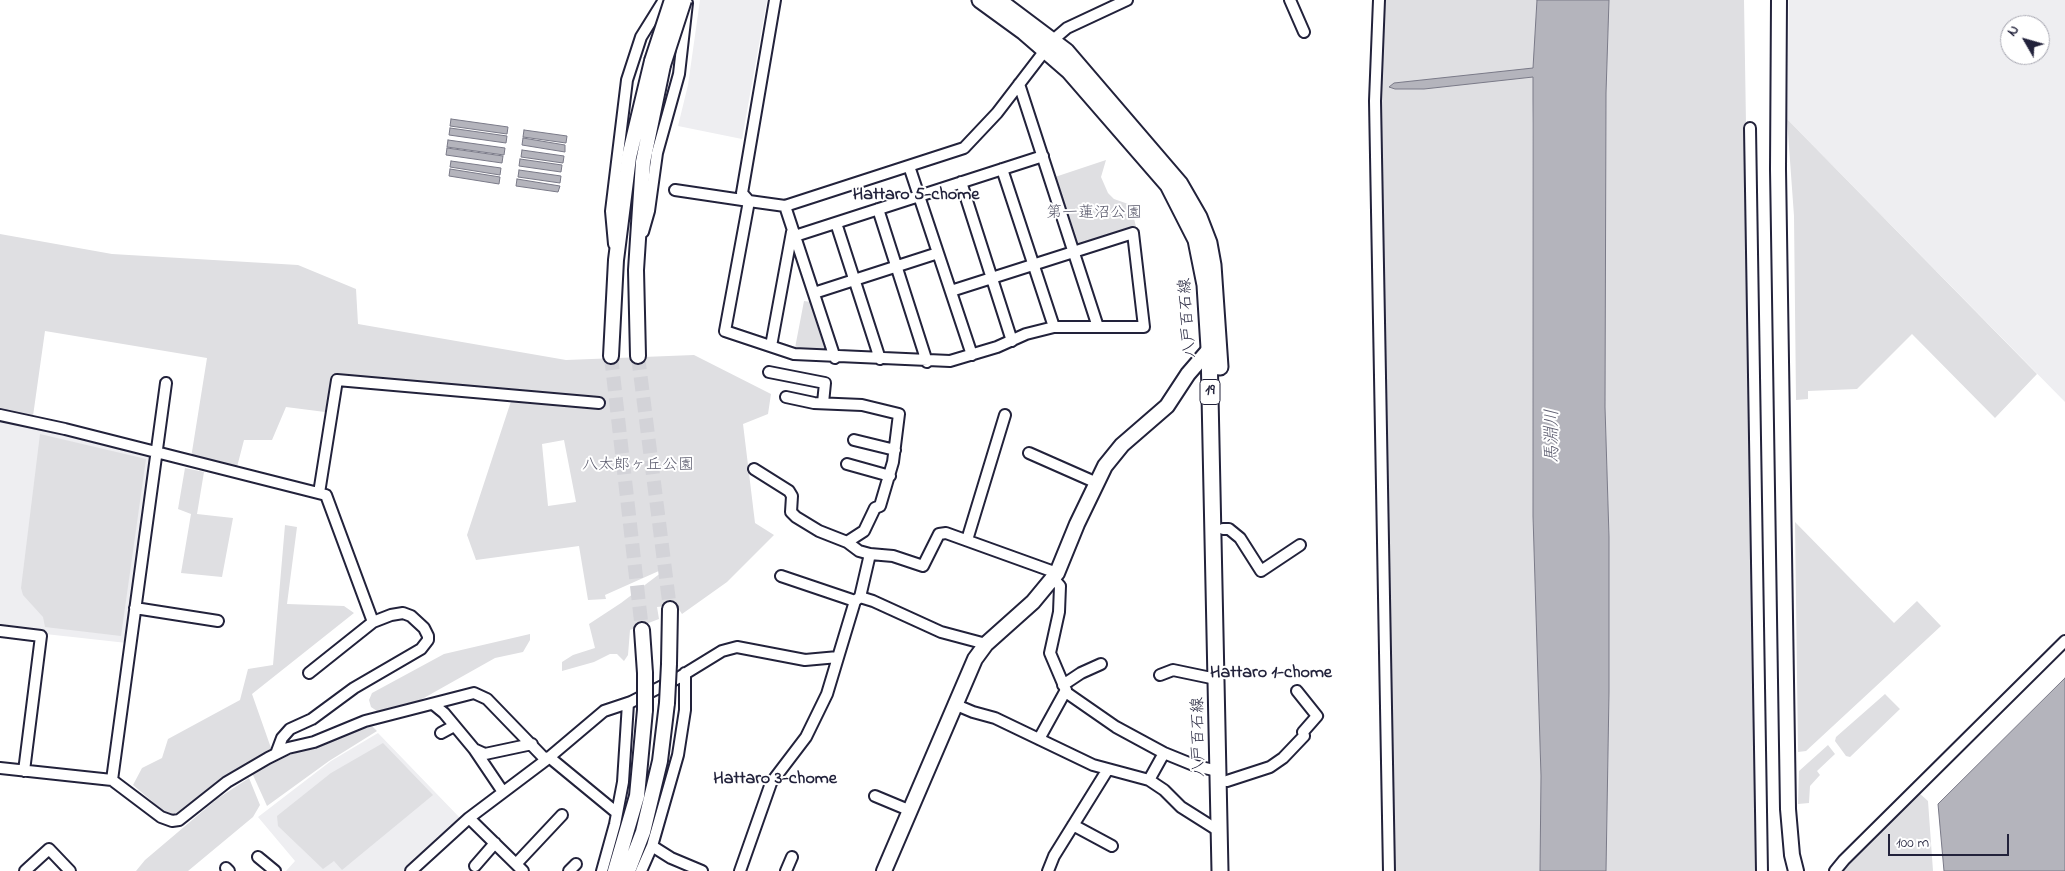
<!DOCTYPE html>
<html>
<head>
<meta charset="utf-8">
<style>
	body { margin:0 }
	#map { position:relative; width:2065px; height:871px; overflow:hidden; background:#fff; font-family:"Indie Flower",sans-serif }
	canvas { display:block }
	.north { position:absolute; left:2000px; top:15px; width:50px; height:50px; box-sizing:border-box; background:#fff; border:1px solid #a7a7b1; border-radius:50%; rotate:308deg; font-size:14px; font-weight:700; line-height:20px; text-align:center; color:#22223b }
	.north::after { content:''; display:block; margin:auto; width:18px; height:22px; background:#22223b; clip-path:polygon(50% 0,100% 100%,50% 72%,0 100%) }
	.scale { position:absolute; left:1888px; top:834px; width:121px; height:22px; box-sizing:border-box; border:2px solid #22223b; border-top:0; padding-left:6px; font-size:15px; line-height:18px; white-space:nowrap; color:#22223b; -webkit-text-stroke:4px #fff; paint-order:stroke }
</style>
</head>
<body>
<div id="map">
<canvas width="2065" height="871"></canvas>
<div class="north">N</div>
<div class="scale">100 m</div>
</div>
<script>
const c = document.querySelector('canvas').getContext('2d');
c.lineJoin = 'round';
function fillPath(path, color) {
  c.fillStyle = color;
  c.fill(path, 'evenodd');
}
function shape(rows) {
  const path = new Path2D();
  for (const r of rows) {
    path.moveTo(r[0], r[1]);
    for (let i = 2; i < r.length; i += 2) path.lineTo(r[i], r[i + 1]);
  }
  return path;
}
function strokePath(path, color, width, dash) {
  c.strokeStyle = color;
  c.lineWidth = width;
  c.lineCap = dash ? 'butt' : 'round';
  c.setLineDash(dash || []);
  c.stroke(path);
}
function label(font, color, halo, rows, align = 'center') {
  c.font = font + ' "Indie Flower","Klee One",sans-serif';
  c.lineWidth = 4;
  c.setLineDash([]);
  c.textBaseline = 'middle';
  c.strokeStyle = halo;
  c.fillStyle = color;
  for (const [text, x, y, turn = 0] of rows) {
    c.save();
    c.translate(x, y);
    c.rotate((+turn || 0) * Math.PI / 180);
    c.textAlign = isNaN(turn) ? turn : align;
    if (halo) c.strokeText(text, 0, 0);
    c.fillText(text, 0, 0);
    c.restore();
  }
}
const built = shape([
	[700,0,767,0,742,139,678,126,688,85],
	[1789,0,2065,0,2065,402,1787,119],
	[2010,25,2040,25,2040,55,2010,55],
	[0,417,152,456,127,643,0,629],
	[378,733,461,819,404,871,286,871,295,861,258,817,331,761]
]);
const green = shape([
	[1383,0,1537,0,1532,124,1533,516,1541,776,1540,871,1394,871,1380,88],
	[1609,0,1744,0,1758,871,1606,871,1609,692,1609,537,1605,407,1606,93],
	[1787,119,2037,374,1995,418,1912,334,1857,389,1808,391,1808,399,1796,400,1794,216],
	[1106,160,1101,177,1108,193,1114,199,1131,205,1136,227,1079,245,1075,242,1055,177],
	[0,234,112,254,298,265,356,289,358,324,566,360,694,355,771,394,768,414,743,424,755,523,774,535,727,582,682,614,676,605,657,607,659,619,630,630,628,655,624,661,617,654,610,654,594,662,562,671,562,662,573,655,595,648,589,624,621,603,670,566,605,595,606,599,588,600,579,546,476,560,467,535,515,389,333,376,325,412,286,407,272,440,244,440,237,467,191,458,207,358,45,331,33,416,0,410],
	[564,440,576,502,548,506,542,444],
	[804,301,812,302,828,350,826,353,795,348],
	[40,434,146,459,121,636,45,627,43,617,23,595,21,588],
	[185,468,204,472,197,514,233,518,222,577,181,573,191,514,178,509],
	[1795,522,1894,623,1917,601,1941,626,1806,751,1798,752],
	[285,525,297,527,287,604,344,606,354,613,252,694,271,748,278,759,316,746,360,726,372,726,377,731,329,761,267,806,248,764,223,778,175,814,168,815,133,785,142,768,162,758,168,739,240,700,248,669,273,665],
	[530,634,530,640,523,652,495,658,415,703,377,711,371,707,369,700,372,693,444,654],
	[1885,694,1900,709,1850,757,1846,756,1835,741,1836,737],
	[383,743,433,795,342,870,334,861,323,869,278,826,277,816,331,773],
	[1828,745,1835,754,1817,771,1820,775,1810,786,1809,803,1798,804,1799,771],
	[249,778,260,805,253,817,188,871,136,871,145,860,217,799],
	[1918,792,1928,801,1933,871,1841,871]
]);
const water = shape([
	[1537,0,1609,0,1606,93,1605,407,1609,537,1609,692,1606,871,1540,871,1541,776,1533,516,1533,77,1424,89,1395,89,1389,87,1394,83,1533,68,1537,0],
	[451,119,508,127,507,134,450,126,451,119],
	[450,128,507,136,506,143,449,135,450,128],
	[524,130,567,136,566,143,523,137,524,130],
	[523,138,565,145,565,152,522,145,523,138],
	[448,140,505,148,504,155,447,147,448,140],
	[447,148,503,156,502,163,446,155,447,148],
	[522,150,564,156,563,163,521,157,522,150],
	[520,159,562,165,561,172,519,166,520,159],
	[451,161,501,168,500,175,450,167,451,161],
	[450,169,500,177,499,184,449,176,450,169],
	[519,170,561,176,560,183,518,177,519,170],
	[517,179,560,186,558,192,516,186,517,179],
	[2065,678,2065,871,1944,871,1938,804,2065,678]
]);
const secondaryTunnel = shape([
	[611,356,642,630],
	[638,356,670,609]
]);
const street = shape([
	[775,0,742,193,749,201,785,206,964,148,997,113,1053,40,1067,28,1127,0],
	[1290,0,1304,32],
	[1379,0,1375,101,1389,871],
	[1019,84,1098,327],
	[1750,128,1762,871],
	[909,166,972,355],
	[1002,169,1054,327],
	[961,182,1012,341],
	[675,190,749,201,725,331,794,354,950,361,997,347,1026,334,1054,327,1144,327,1133,233,951,291],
	[785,206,835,358],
	[878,209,927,362],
	[836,223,880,359],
	[643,232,649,211,657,153,679,74,687,3],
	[795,236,1043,156],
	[614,244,611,211,627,80,641,37,664,0],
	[814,293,938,253],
	[771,346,792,232],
	[769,372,825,383,823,403],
	[786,397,814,403,862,405,899,414,893,462,880,506,875,508,864,531,847,542],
	[0,415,65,429,326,495,373,622],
	[854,440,895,450],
	[1029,453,1097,483],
	[847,464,890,476],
	[754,469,789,491,792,496,791,512,796,517,819,531,847,542,859,551,870,554,860,597],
	[319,493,337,380,599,403],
	[1223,529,1229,529,1240,538,1261,571,1300,545],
	[967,540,1005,415],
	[870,554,893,556,923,566,939,534,946,533,1057,573],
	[781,576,855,601],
	[1053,578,1060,586,1059,612,1050,653,1067,693,1116,727,1164,753,1196,766,1218,771],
	[135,608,218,621],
	[0,631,41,636,24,771],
	[1160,675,1173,670,1216,679],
	[1063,685,1081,673,1101,664],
	[433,704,444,713,474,749,503,792],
	[954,704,973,712,995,718,1093,765,1149,780,1164,753],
	[441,733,454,726],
	[1039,739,1066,690],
	[474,749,485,754,532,744],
	[276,754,282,738,290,729,312,719,354,688,421,649,428,640,428,636,424,628,411,616,403,613,391,615,373,622,309,673],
	[549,757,617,813],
	[0,768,112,780,161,817,172,821,179,820,227,782,268,758,288,748,314,742,365,721,474,693,487,699,546,760],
	[112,780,166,383],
	[1149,780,1164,790,1181,807,1219,831],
	[1227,781,1270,767,1283,758,1304,736,1303,732,1317,716,1297,691],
	[875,796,911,811],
	[469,818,523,871],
	[1073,825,1112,846],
	[652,846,671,858,702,871],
	[258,857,275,871],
	[516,864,562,815],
	[475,866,495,843],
	[226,868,229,871],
	[25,871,49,849,70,871],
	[411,871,469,818,546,760,604,711,631,702,678,678,722,651,737,647,805,660,838,657],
	[569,871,576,864],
	[602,871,615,824,623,782,628,703],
	[641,871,652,846,678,755,685,710,685,673],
	[740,871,771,783,806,737,827,694,855,601,860,597,873,601,941,632,986,644],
	[786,871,792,857],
	[1048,871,1054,856,1108,769],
	[1835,871,1844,860,2065,641]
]);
const secondary = shape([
	[1779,0,1778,169,1788,809,1792,855,1796,871],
	[611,356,616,260,629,157,652,61],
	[638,356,636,270,643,162,663,65],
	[642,630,645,673],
	[669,664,670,609],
	[615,871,637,796,645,710],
	[628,871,643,832,660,761,667,703],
	[884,871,975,659,986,644,1033,602,1057,573,1077,524,1105,466,1122,445,1167,406,1188,374,1214,344]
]);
const primary = shape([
	[980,0,1024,32,1069,71,1168,185,1196,240,1205,285,1209,348,1220,871],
	[998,0,1066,51,1180,184,1199,217,1209,243,1213,265,1220,367]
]);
const secondaryBridge = shape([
	[652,61,672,0],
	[663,65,684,0],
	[667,703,669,664],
	[645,710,645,673]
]);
const shields = [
	[1210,392,20]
];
const shieldNames = [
	["19",1210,392]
];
const parkNames = [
	["第一蓮沼公園",1094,214],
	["八太郎ヶ丘公園",638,466]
];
const streetNames = [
	["八戸百石線",1189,318,-94],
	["八戸百石線",1200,737,-91]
];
const neighbourhoodNames = [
	["Hattaro 5-chome",916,196],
	["Hattaro 1-chome",1271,674],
	["Hattaro 3-chome",775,780]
];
const waterNames = [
	["馬淵川",1554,436,-90]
];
fillPath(built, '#eeeef1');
fillPath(green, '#dfdfe2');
fillPath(water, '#b4b4bc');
strokePath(water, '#7a7a88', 1);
strokePath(secondaryTunnel, '#d3d3d8', 14, [14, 7]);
strokePath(street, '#22223b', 14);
strokePath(secondary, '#22223b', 18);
strokePath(primary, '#22223b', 19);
strokePath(street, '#fff', 10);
strokePath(secondary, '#fff', 14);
strokePath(primary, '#fff', 15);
strokePath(secondaryBridge, '#22223b', 18, []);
strokePath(secondaryBridge, '#fff', 14);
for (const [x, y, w] of shields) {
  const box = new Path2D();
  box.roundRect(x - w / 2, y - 12.5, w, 25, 4);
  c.fillStyle = '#fff';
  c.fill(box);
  strokePath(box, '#22223b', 1);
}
label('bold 15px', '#22223b', null, shieldNames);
label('16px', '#5b5b6d', '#fff', parkNames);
label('16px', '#22223b', '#fff', streetNames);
label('bold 18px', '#22223b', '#fff', neighbourhoodNames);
label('italic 18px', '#5c5c6f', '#fff', waterNames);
</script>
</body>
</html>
